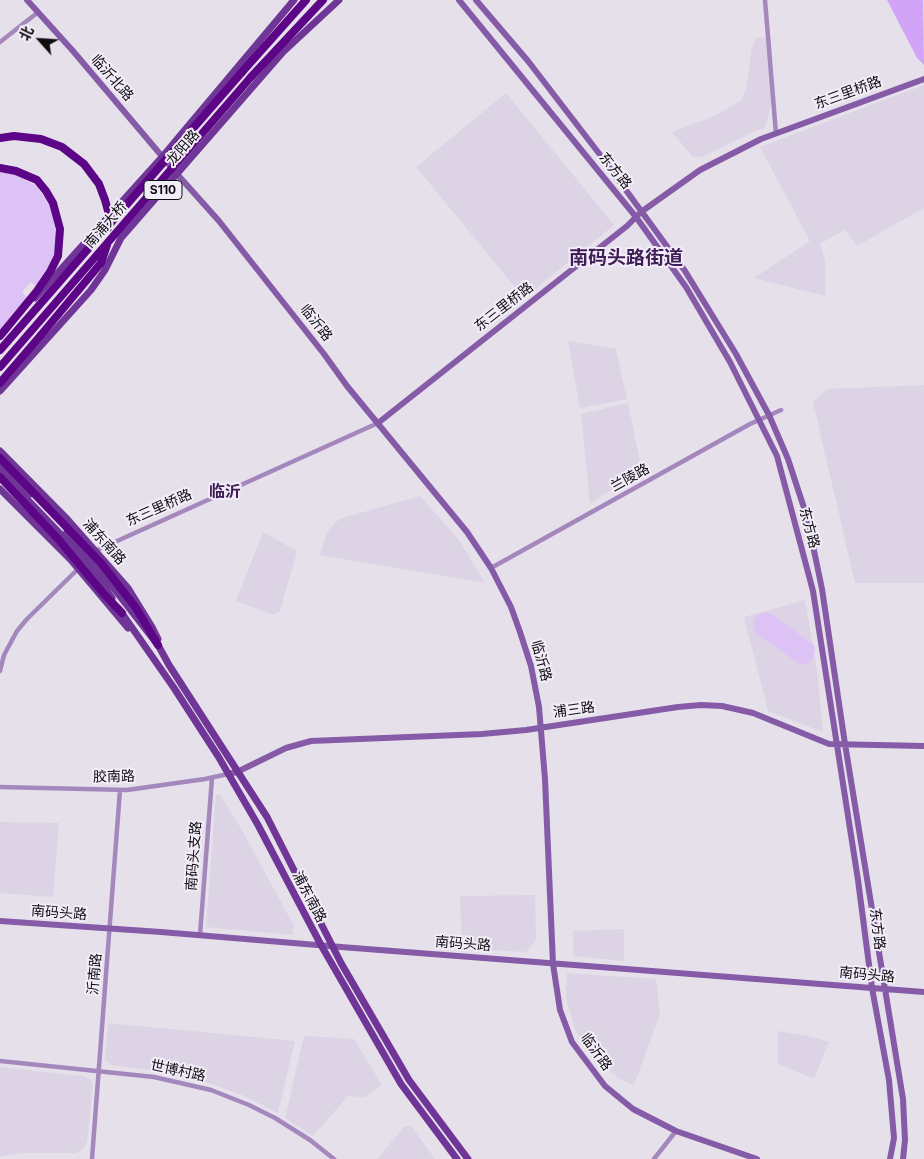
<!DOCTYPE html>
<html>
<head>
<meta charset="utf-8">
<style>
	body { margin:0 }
	#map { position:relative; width:924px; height:1159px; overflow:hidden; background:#e6e0eb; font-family:Inter,"Noto Sans SC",sans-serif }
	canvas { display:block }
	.north { position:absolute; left:15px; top:15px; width:50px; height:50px; -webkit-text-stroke:4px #f3edf9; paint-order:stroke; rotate:296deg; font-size:14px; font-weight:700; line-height:20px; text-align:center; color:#0f0d10 }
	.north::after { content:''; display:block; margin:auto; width:18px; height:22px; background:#0f0d10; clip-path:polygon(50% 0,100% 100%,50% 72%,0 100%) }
</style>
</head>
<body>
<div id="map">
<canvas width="924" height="1159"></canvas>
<div class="north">北</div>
</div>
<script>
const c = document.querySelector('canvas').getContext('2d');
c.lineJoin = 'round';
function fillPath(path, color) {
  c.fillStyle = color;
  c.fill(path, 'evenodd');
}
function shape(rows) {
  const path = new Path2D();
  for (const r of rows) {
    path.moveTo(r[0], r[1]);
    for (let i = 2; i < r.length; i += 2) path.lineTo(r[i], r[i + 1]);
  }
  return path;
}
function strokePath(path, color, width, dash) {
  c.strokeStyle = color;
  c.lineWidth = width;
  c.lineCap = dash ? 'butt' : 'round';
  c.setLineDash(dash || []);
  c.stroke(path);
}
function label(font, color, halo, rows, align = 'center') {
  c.font = font + ' Inter,"Noto Sans SC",sans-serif';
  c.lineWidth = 4;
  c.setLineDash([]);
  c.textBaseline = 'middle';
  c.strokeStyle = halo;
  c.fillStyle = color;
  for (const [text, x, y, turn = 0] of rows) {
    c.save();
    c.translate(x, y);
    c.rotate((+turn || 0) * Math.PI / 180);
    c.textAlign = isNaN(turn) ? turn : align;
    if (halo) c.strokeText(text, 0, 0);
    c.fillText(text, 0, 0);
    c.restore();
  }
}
const built = shape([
	[756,37,771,38,773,96,765,128,753,132,702,157,692,156,672,132,714,116,742,100,746,89,752,48],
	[924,85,924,208,857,246,845,230,820,244,825,261,825,296,754,278,810,241,760,147],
	[506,93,614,225,524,298,416,167],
	[568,341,616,349,627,399,580,408],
	[924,385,924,583,855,583,813,402,827,389],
	[628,403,642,471,590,503,581,414],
	[420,496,459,540,485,583,320,555,327,532,339,519],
	[263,532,297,551,280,611,274,615,236,601],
	[805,600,817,670,823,732,768,711,744,617],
	[220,794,243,832,294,926,292,935,206,927,216,795],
	[0,822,59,823,53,897,0,893],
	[535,895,536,940,526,952,465,949,462,947,460,896],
	[624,929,624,961,573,956,573,931],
	[567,973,656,979,660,1014,634,1085,621,1080,594,1058,575,1030,566,998],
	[108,1023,295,1041,278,1113,242,1095,197,1079,144,1069,111,1065,105,1060],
	[778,1031,813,1037,829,1042,814,1079,778,1064],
	[304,1036,354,1039,382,1085,364,1097,348,1096,313,1136,285,1118],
	[0,1067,83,1076,89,1079,93,1084,87,1142,82,1150,75,1153,21,1153,0,1157],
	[411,1126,435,1159,377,1159,404,1127]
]);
const green = shape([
	[0,172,15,174,36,186,51,205,56,235,54,264,37,287,31,282,22,292,27,298,0,330],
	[765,613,772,614,814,645,815,651,812,659,806,664,799,664,755,632,753,626,755,618,759,614]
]);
const water = shape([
	[887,0,923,0,924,65,917,58]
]);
const street = shape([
	[765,0,776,134],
	[0,42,37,13],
	[95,551,378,423],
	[491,568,750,424,781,410],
	[0,671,4,655,17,631,27,619,78,569],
	[0,787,127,790,205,779,228,774],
	[200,935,212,778],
	[0,1061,154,1077,211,1090,249,1105,275,1118,310,1140,334,1159],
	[92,1159,120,790],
	[654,1159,676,1131]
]);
const secondary = shape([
	[27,0,73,51,177,174,219,221,324,354,347,386,467,532,491,568,511,607,520,632,531,666,539,707,545,779,553,964,560,1010,572,1042,605,1086,633,1109,676,1131,757,1159],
	[459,0,636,217,686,287,730,362,777,456,813,591,858,880,872,988,889,1080,894,1138,890,1159],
	[476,0,528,61,601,156,685,271,736,354,769,415,788,459,807,517,822,589,845,744,903,1099,905,1140,903,1159],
	[378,423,627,226,641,212,700,170,761,139,924,79],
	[228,774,237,772,286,748,311,741,482,734,526,730,678,707,701,705,722,706,753,713,829,744,924,746],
	[0,921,161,932,341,947,924,992]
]);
const primary = shape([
	[35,298,163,156,294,0],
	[0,391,91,290,105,270,121,238,135,222,283,52,339,0],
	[0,451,68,520,128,588,152,627,158,639],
	[0,464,30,494],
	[0,471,68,542,94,573,112,598],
	[0,489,71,560,128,628],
	[67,532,109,582,158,645,169,665,267,817,341,963,409,1080,468,1159],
	[119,609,174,688,218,756,258,825,321,945,401,1084,457,1159]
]);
const highway = shape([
	[242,72,306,0],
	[251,77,323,0],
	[0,168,16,171,37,180,46,191,53,203,60,229,58,256,50,272,37,291,0,336],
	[0,383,41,335],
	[0,458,101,563,136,608,158,645],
	[0,477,59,540,103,593,122,613]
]);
const highwayBridge = shape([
	[0,138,14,136,41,139,62,147,84,164,99,184,105,200,108,211,108,228],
	[41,335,101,263,107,245],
	[0,350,242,72],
	[0,367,251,77]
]);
const shields = [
	[163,190,38]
];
const shieldNames = [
	["S110",163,190]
];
const streetNames = [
	["临沂北路",112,78,49],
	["东三里桥路",848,93,-20],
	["龙阳路",183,148,-49],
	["东方路",615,171,51],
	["南浦大桥",106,225,-49],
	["东三里桥路",504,307,-38],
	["临沂路",316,323,52],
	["兰陵路",630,478,-29],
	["东三里桥路",159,508,-24],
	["东方路",809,528,75],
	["浦东南路",104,542,48],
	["临沂路",541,661,75],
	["浦三路",574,710,-8],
	["胶南路",114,777,-1],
	["南码头支路",194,856,-86],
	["浦东南路",309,897,62],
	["南码头路",59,913,4],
	["东方路",877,929,83],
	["南码头路",463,944,4],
	["沂南路",95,974,-85],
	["南码头路",867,975,5],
	["临沂路",596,1052,54],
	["世博村路",178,1071,12]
];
const quarterNames = [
	["临沂",225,492]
];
const districtNames = [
	["南码头路街道",626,258]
];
fillPath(built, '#dcd3e5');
fillPath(green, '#ddc2f6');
fillPath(water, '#d1a4f7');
strokePath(street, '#a488bd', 4.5);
strokePath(secondary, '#855aa7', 6);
strokePath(primary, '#6f3697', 7);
strokePath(highway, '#5c0687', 8);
strokePath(highwayBridge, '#5c0687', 8);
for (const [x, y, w] of shields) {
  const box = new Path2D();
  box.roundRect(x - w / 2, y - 9.5, w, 19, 4);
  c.fillStyle = '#f3edf9';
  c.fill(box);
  strokePath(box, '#0f0d10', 1);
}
label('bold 12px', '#0f0d10', null, shieldNames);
label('14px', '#0f0d10', '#f3edf9', streetNames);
label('bold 16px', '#3f1e56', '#f3edf9', quarterNames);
label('bold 19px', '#3f1e56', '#f3edf9', districtNames);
</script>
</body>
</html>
